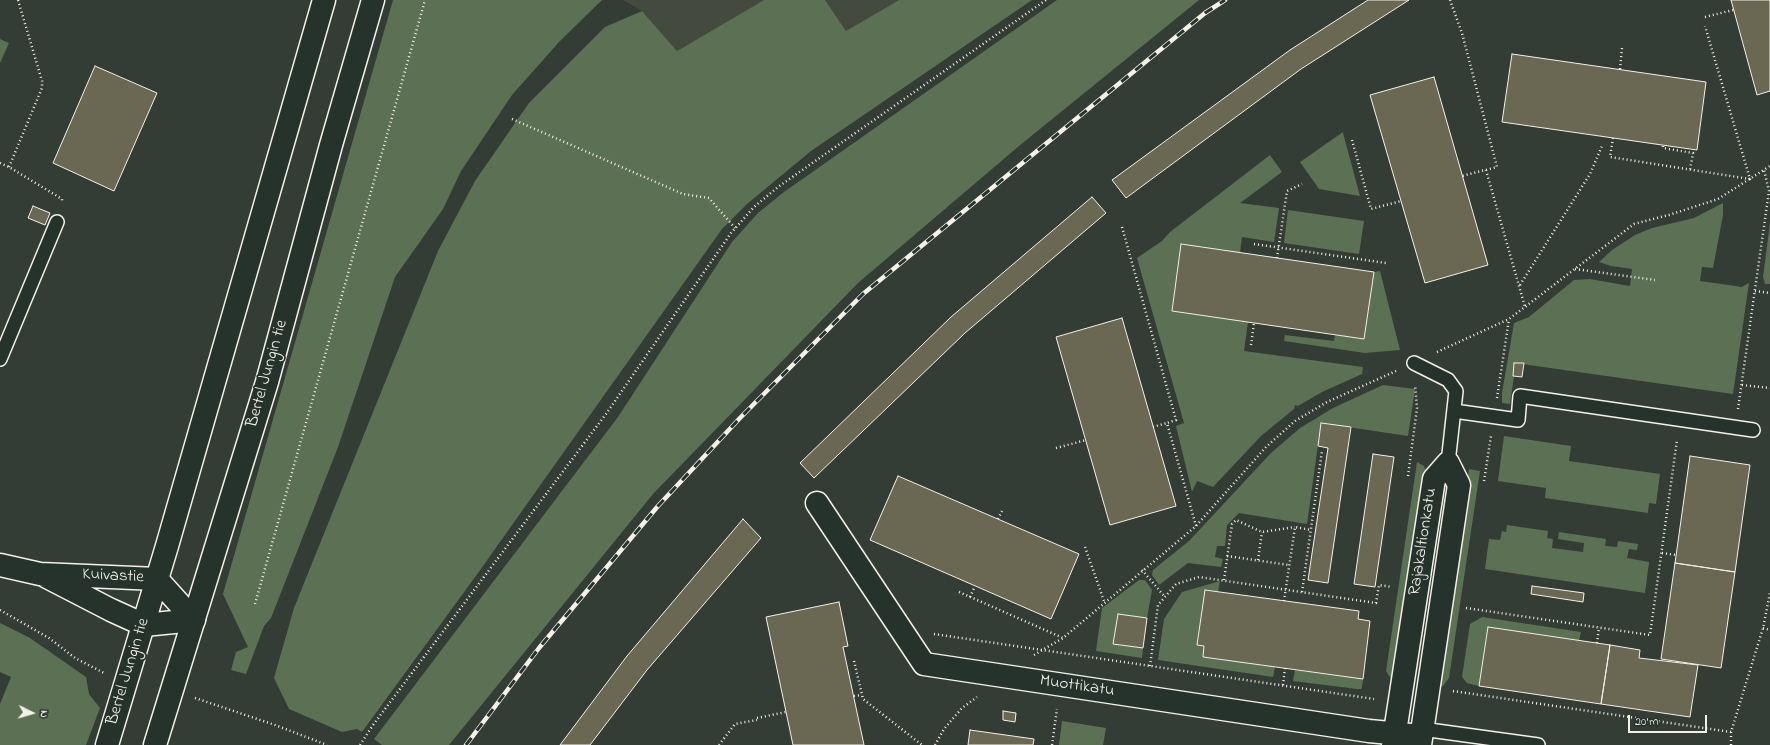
<!DOCTYPE html>
<html>
<head>
<meta charset="utf-8">
<style>
	body { margin:0 }
	#map { position:relative; width:1770px; height:745px; overflow:hidden; background:#343d35; font-family:"Indie Flower",sans-serif }
	canvas { display:block }
	.north { position:absolute; left:12px; top:693px; width:40px; height:40px; -webkit-text-stroke:3px #26332d; paint-order:stroke; rotate:95deg; font-size:11px; font-weight:700; line-height:16px; text-align:center; color:#f4f1e8 }
	.north::after { content:''; display:block; margin:auto; width:14px; height:18px; background:#f4f1e8; clip-path:polygon(50% 0,100% 100%,50% 72%,0 100%) }
	.scale { position:absolute; left:1628px; top:715px; width:79px; height:18px; box-sizing:border-box; border:2px solid #f4f1e8; border-top:0; padding-left:5px; font-size:12px; line-height:14px; white-space:nowrap; color:#f4f1e8; -webkit-text-stroke:3px #26332d; paint-order:stroke }
</style>
</head>
<body>
<div id="map">
<canvas width="1770" height="745"></canvas>
<div class="north">N</div>
<div class="scale">20 m</div>
</div>
<script>
const c = document.querySelector('canvas').getContext('2d');
c.lineJoin = 'round';
function fillPath(path, color) {
  c.fillStyle = color;
  c.fill(path, 'evenodd');
}
function shape(rows) {
  const path = new Path2D();
  for (const r of rows) {
    path.moveTo(r[0], r[1]);
    for (let i = 2; i < r.length; i += 2) path.lineTo(r[i], r[i + 1]);
  }
  return path;
}
function strokePath(path, color, width, dash) {
  c.strokeStyle = color;
  c.lineWidth = width;
  c.lineCap = dash ? 'butt' : 'round';
  c.setLineDash(dash || []);
  c.stroke(path);
}
function label(font, color, halo, rows, align = 'center') {
  c.font = font + ' "Indie Flower",sans-serif';
  c.lineWidth = 3.5;
  c.setLineDash([]);
  c.textBaseline = 'middle';
  c.strokeStyle = halo;
  c.fillStyle = color;
  for (const [text, x, y, turn = 0] of rows) {
    c.save();
    c.translate(x, y);
    c.rotate((+turn || 0) * Math.PI / 180);
    c.textAlign = isNaN(turn) ? turn : align;
    if (halo) c.strokeText(text, 0, 0);
    c.fillText(text, 0, 0);
    c.restore();
  }
}
const built = shape([
	[623,0,764,0,677,51,642,11],
	[825,0,899,0,846,31]
]);
const green = shape([
	[393,0,602,0,559,42,512,95,461,171,443,209,395,277,338,447,271,618,264,626,246,674,231,670,236,652,248,647,223,594],
	[764,0,825,0,846,31,899,0,1032,0,811,151,747,204,722,229,478,573,362,732,357,729,342,732,289,709,274,678,294,608,438,251,475,181,529,103,605,27,642,11,677,51],
	[1057,0,1199,0,1019,146,858,283,653,494,449,745,382,745,374,739,618,417,732,242,758,213,784,192],
	[0,39,9,43,0,63],
	[1343,132,1343,133,1360,196,1319,189,1300,162],
	[1270,155,1282,172,1240,203,1279,208,1274,242,1242,237,1240,253,1181,244,1172,311,1248,322,1244,351,1363,367,1362,374,1322,392,1298,406,1295,405,1294,409,1261,436,1213,487,1197,481,1192,492,1176,426,1184,423,1137,258,1162,241,1170,232],
	[1723,203,1723,215,1713,268,1702,267,1700,281,1742,287,1749,283,1733,394,1515,363,1513,375,1514,376,1510,404,1502,403,1502,393,1514,323,1529,317,1574,280,1590,279,1630,286,1632,269,1611,266,1599,262,1612,250,1635,235,1652,228,1694,218],
	[1288,210,1364,221,1359,254,1284,243],
	[1770,223,1770,284,1765,284,1763,277],
	[1380,271,1400,350,1365,353,1284,341,1285,335,1334,341,1335,335,1364,339,1374,272],
	[1383,385,1415,389,1408,436,1321,423,1307,524,1239,513,1227,525,1225,546,1217,546,1215,557,1223,559,1221,567,1188,563,1159,585,1152,575,1153,570,1189,541,1271,453,1300,428,1333,408],
	[1504,436,1571,446,1569,461,1660,474,1656,504,1649,503,1648,513,1545,498,1546,488,1498,481],
	[1417,462,1424,466,1427,474,1392,679,1389,676,1386,671],
	[1469,469,1480,471,1449,678,1443,686,1437,686],
	[1507,525,1548,531,1547,538,1553,539,1552,548,1583,552,1584,543,1558,539,1559,532,1606,539,1605,546,1617,547,1618,541,1638,544,1637,550,1629,549,1627,558,1649,562,1645,593,1485,569,1489,539,1500,540,1502,531,1506,532],
	[1139,580,1145,580,1152,590,1147,618,1118,614,1113,644,1143,648,1142,658,1096,651,1102,608],
	[1220,581,1218,592,1205,590,1197,645,1204,646,1203,657,1275,667,1273,677,1158,660,1164,619,1182,592],
	[1482,617,1581,632,1579,641,1488,627,1479,686,1467,683,1462,677,1470,624],
	[0,623,30,638,86,677,89,694,100,708,86,745,0,745,0,704,11,677,0,672],
	[1295,670,1363,679,1362,687,1361,689,1357,689,1293,681],
	[1062,721,1106,728,1103,745,1059,745]
]);
const building = shape([
	[1368,0,1409,0,1301,69,1126,198,1112,180,1290,50,1368,0],
	[1731,0,1770,0,1770,91,1757,95,1731,0],
	[1512,54,1706,82,1697,150,1502,122,1512,54],
	[95,66,157,93,114,191,53,163,95,66],
	[1434,77,1488,265,1425,283,1370,95,1434,77],
	[1092,197,1106,213,965,333,814,478,800,463,951,317,1092,197],
	[33,206,50,213,45,225,28,218,33,206],
	[1181,244,1374,272,1364,339,1172,311,1181,244],
	[1122,318,1176,506,1110,525,1056,337,1122,318],
	[1514,363,1524,363,1522,377,1513,376,1514,363],
	[1321,423,1351,427,1328,583,1308,580,1328,448,1318,446,1321,423],
	[1373,454,1394,457,1375,587,1354,584,1373,454],
	[1690,456,1750,465,1735,572,1675,563,1690,456],
	[898,476,1079,554,1051,619,870,540,898,476],
	[743,519,761,538,647,670,590,745,560,745,627,656,743,519],
	[1675,563,1735,572,1721,668,1661,659,1675,563],
	[1532,586,1584,593,1583,602,1531,594,1532,586],
	[1205,590,1359,611,1358,619,1370,621,1363,679,1203,657,1204,646,1197,645,1205,590],
	[839,602,848,646,843,647,864,745,793,745,766,617,839,602],
	[1118,614,1147,618,1143,648,1113,644,1118,614],
	[1488,627,1610,645,1601,704,1479,686,1488,627],
	[1610,645,1640,650,1639,658,1698,665,1690,717,1601,704,1610,645],
	[1003,711,1016,713,1015,722,1003,720,1003,711],
	[970,730,1034,739,1033,745,968,745,970,730]
]);
const path = shape([
	[1450,0,1462,33,1497,167,1462,176],
	[1705,17,1733,10],
	[1620,69,1622,48],
	[512,119,683,194,709,198,735,228],
	[1613,138,1610,157,1750,179,1705,26],
	[1352,140,1371,209,1401,201],
	[1663,146,1663,148,1693,153,1690,170],
	[0,163,9,167,62,199,62,202],
	[9,167,42,88,42,81,18,0],
	[1486,170,1525,307],
	[1122,227,1176,420,1167,423,1196,526],
	[1254,244,1386,263],
	[1277,258,1287,191,1302,184],
	[1575,269,1655,280],
	[1520,285,1590,174,1602,146],
	[1755,291,1770,293],
	[1251,345,1254,323],
	[1437,352,1509,319,1634,224,1669,215,1718,199,1770,166],
	[1742,385,1770,388],
	[1497,398,1509,319],
	[1738,409,1769,191,1764,170],
	[1153,427,1167,423],
	[1056,448,1086,440],
	[1408,476,1417,408,1415,385],
	[1484,481,1491,436],
	[998,519,1002,511],
	[1085,547,1104,601],
	[1662,553,1676,555],
	[1227,556,1289,565],
	[1258,560,1262,532],
	[1142,570,1165,597],
	[1224,580,1232,524,1236,520,1262,532,1295,527],
	[959,592,1063,638],
	[1302,592,1322,451],
	[970,597,975,586],
	[1284,601,1295,527,1311,530],
	[255,604,425,0],
	[1466,608,1650,635,1677,440],
	[0,610,49,638,75,658,104,673],
	[1763,628,1770,630],
	[934,634,1374,699],
	[1597,643,1599,627],
	[1034,655,1063,638,1196,526,1266,447,1295,421,1327,402,1396,371],
	[854,661,863,699,922,745],
	[1150,666,1158,605,1176,584,1199,577,1376,603,1379,585,1392,587],
	[1283,685,1285,668],
	[1453,691,1731,732],
	[854,696,862,695],
	[195,698,275,725,327,745],
	[757,718,786,712],
	[360,745,373,725,606,414,731,233,754,207,778,187,1046,0],
	[719,745,735,724,757,720],
	[935,745,944,729,962,708,977,697],
	[1052,745,1057,709],
	[1731,745,1731,732,1763,628,1770,593]
]);
const lane = shape([
	[0,359,57,222],
	[1414,363,1448,380,1456,391,1448,463],
	[1454,411,1518,420,1520,396,1753,430],
	[1422,729,1538,745]
]);
const street = shape([
	[817,503,924,664,1369,731,1421,736],
	[0,565,40,574,157,579,194,620],
	[47,577,111,610,144,625,194,620],
	[1393,745,1434,479,1448,463,1459,485,1420,745]
]);
const secondary = shape([
	[107,745,167,546,324,0],
	[155,745,267,382,331,145,373,0]
]);
const rail = shape([
	[466,745,539,648,658,506,740,418,863,294,1205,13,1225,0]
]);
const streetNames = [
	["Bertel Jungin tie",268,374,-74],
	["Rajakaltionkatu",1424,542,-81],
	["Kuivastie",113,577,3],
	["Bertel Jungin tie",129,672,-73],
	["Muottikatu",1077,687,8]
];
fillPath(built, '#444a3e');
fillPath(green, '#5c7054');
fillPath(building, '#6a6753');
strokePath(building, '#f4f1e8', 1);
strokePath(lane, '#f4f1e8', 16);
strokePath(street, '#f4f1e8', 25);
strokePath(secondary, '#f4f1e8', 25);
strokePath(path, '#f4f1e8', 2.5, [1, 3]);
strokePath(lane, '#26332d', 13);
strokePath(street, '#26332d', 22);
strokePath(secondary, '#26332d', 22);
strokePath(rail, '#f4f1e8', 4.5);
strokePath(rail, '#26332d', 3, [9]);
label('17px', '#f4f1e8', '#26332d', streetNames);
</script>
</body>
</html>
